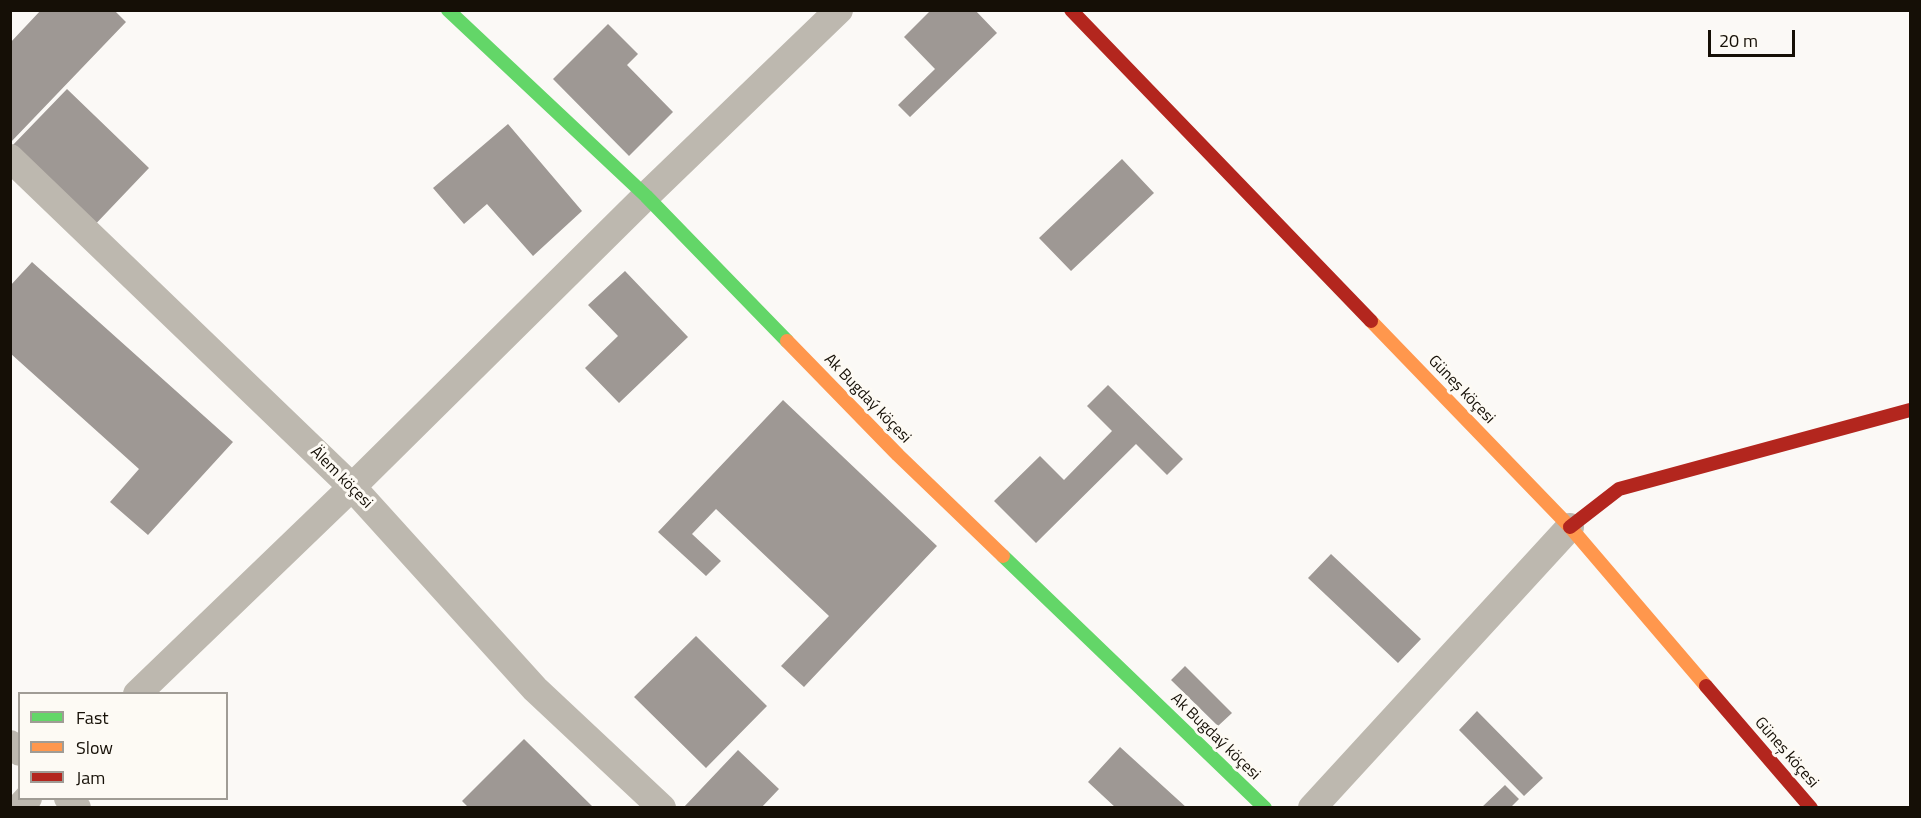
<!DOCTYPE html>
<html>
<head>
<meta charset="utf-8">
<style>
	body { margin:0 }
	#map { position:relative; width:1921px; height:818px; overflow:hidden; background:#fbf9f6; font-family:"Titillium Web",sans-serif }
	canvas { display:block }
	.frame { position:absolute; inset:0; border:12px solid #150f06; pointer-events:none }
	.legend { position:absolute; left:18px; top:692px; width:210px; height:108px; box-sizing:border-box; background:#fdfaf4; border:2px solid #a09c95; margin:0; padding:8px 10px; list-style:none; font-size:18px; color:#150f06 }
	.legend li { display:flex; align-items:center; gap:12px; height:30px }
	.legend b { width:30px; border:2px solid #a09c95 }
	.scale { position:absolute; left:1708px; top:30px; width:87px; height:27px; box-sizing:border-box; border:3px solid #150f06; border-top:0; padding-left:8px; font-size:18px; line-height:21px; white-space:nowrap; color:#150f06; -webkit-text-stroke:4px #fdfaf4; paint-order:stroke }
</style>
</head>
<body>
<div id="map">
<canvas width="1921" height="818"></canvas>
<div class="frame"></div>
<ul class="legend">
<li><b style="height:8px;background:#63d668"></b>Fast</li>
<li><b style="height:8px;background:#ff974d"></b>Slow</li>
<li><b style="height:8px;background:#b3261e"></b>Jam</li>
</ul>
<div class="scale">20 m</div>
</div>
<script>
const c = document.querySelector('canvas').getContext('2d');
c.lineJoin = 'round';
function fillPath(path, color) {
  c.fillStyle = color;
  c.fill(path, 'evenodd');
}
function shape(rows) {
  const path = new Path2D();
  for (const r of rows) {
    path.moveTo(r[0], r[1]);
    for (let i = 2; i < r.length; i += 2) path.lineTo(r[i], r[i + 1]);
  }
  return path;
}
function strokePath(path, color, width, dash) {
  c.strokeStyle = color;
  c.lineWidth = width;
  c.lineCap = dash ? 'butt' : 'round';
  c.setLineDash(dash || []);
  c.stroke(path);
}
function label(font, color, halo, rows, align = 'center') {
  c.font = font + ' "Titillium Web",sans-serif';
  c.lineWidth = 6;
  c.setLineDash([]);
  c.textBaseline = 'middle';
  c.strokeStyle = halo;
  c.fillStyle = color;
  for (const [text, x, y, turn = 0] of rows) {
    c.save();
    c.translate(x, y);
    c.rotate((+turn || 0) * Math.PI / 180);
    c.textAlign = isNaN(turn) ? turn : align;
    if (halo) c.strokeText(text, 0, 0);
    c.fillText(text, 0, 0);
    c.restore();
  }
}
const building = shape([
	[41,10,114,10,126,22,10,143,10,43],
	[931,10,975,10,997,33,910,117,898,105,935,69,904,37],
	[608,24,638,54,627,65,673,112,629,156,553,79],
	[67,89,149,168,88,232,10,148],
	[508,124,582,211,533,256,487,204,464,224,433,188],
	[1122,159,1154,193,1071,271,1039,238],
	[32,262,233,442,148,535,110,502,139,469,10,353,10,286],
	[625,271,688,337,619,403,585,368,618,336,588,305],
	[1108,385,1183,459,1167,475,1136,444,1036,543,994,501,1040,456,1064,480,1112,431,1087,406],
	[783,400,937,546,804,687,781,666,829,616,716,509,692,534,721,561,706,576,658,532],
	[1331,554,1421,639,1398,663,1308,578],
	[696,636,767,706,706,768,634,697],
	[1185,666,1232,713,1218,726,1171,680],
	[1477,711,1543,778,1524,796,1459,730],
	[524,739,594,808,469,808,462,801],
	[1120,747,1187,808,1116,808,1088,782],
	[738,750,779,789,761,808,683,808],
	[1505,785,1519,799,1510,808,1481,808]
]);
const street = shape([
	[10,158,352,487,535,689,662,808],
	[137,694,352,487,646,196,839,10],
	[10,744,20,752],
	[68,798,77,808],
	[19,808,28,798],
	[1312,808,1570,527]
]);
const fast = shape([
	[448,10,646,196,787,341],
	[1003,556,1265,808]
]);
const slow = shape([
	[1371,321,1570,527,1706,686],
	[787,341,898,455,1003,556]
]);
const jam = shape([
	[1071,10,1371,321],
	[1570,527,1619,489,1910,410],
	[1706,686,1811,808]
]);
const streetNames = [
	["Güneş köçesi",1461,390,46],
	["Ak Bugdaý köçesi",867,399,46],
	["Älem köçesi",341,478,45],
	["Ak Bugdaý köçesi",1215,737,44],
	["Güneş köçesi",1786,753,49]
];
fillPath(building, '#9e9894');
strokePath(street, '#bdb8af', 28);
strokePath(fast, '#63d668', 14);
strokePath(slow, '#ff974d', 14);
strokePath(jam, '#b3261e', 14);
label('16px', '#150f06', '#fdfaf4', streetNames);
</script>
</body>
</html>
